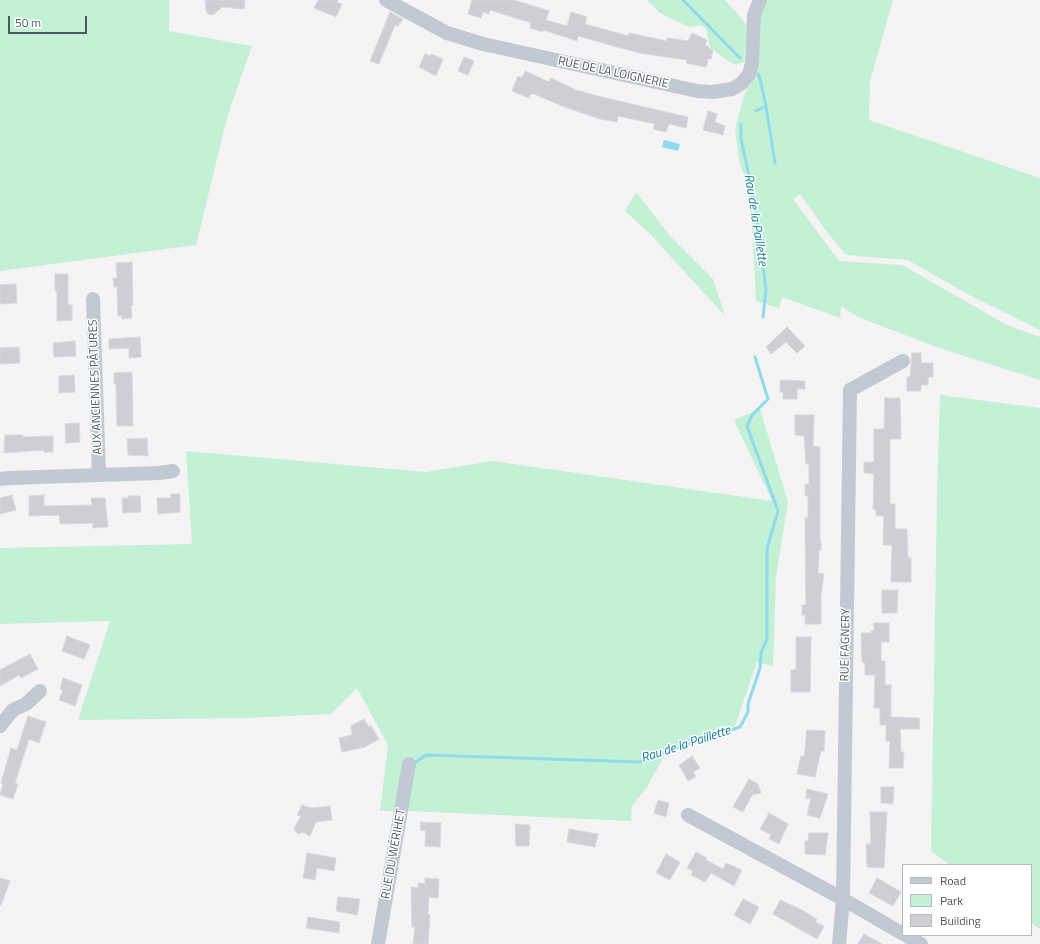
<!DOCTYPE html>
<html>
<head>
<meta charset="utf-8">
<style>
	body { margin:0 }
	#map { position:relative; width:1040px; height:944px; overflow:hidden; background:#f5f3f3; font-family:"Titillium Web",sans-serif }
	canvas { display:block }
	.legend { position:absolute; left:902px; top:864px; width:130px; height:72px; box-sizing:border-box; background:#fff; border:1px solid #b7bbc0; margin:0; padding:5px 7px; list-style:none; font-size:12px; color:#4a5661 }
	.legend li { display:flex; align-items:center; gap:8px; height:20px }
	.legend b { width:20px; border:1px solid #b7bbc0 }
	.scale { position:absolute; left:8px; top:16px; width:79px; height:18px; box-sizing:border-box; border:2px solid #4a5661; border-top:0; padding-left:5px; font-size:12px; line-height:14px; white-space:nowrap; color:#4a5661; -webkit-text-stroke:3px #fff; paint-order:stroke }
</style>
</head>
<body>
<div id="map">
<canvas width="1040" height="944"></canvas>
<ul class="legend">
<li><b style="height:5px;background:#c1cad2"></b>Road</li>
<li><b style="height:11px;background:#c3f1d5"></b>Park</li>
<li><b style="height:11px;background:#cdcfd5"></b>Building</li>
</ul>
<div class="scale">50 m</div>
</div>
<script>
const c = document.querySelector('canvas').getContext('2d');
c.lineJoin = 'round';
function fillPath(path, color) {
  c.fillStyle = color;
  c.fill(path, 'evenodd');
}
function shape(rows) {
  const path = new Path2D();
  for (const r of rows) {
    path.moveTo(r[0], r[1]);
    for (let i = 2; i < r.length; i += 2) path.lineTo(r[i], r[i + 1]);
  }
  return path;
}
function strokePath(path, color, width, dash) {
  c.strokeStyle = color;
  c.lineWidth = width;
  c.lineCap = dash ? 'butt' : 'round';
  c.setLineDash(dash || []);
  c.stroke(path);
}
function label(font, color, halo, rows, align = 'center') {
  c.font = font + ' "Titillium Web",sans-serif';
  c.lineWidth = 3;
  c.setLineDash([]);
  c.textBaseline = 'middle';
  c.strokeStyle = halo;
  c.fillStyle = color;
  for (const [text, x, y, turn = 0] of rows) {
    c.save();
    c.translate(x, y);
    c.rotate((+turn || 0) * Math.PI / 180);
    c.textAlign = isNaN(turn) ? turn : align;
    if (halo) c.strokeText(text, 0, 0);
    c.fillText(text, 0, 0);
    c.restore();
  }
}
const green = shape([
	[0,0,169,0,169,31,252,46,228,114,196,245,0,271],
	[647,0,725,0,747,25,744,62,736,65,728,61,710,47,706,29,701,25,689,27,660,13],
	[763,0,893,0,870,82,869,120,1040,178,1040,330,967,294,908,260,846,255,827,232,800,194,793,199,839,261,902,265,1007,325,1040,337,1040,380,939,348,858,317,841,306,840,318,782,297,779,308,756,301,752,226,747,181,740,165,735,129,744,96,750,83,757,18],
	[636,192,670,236,713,279,725,316,650,234,625,211],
	[940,395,1040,408,1040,929,1031,923,1031,865,950,865,931,851,937,497],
	[760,409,788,502,776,577,773,666,757,662,735,726,668,749,647,787,632,806,631,821,408,811,380,811,388,745,357,688,331,714,247,718,78,720,110,621,0,624,0,548,192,544,186,451,426,472,492,461,772,501,734,420]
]);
const water = shape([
	[664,140,680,144,678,151,662,147]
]);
const stream = shape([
	[683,0,740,58],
	[758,74,760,79,766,106,775,163],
	[756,111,766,106],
	[741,124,741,139,754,198,766,290,763,317],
	[413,764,426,755,641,762,662,753,740,727,748,712,748,704,760,668,761,653,767,639,767,548,778,511,747,426,753,414,768,399,755,357]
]);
const building = shape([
	[205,0,245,0,244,9,222,7,213,15,208,14,206,10,205,0],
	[318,0,338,0,337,2,342,4,336,17,314,8,318,0],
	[472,0,514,0,549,11,546,20,567,26,571,12,587,17,585,24,628,36,629,33,667,41,667,38,688,41,692,33,707,40,705,45,713,50,711,59,708,59,706,67,686,63,687,60,639,53,578,36,577,41,543,30,543,32,530,28,531,23,490,10,489,14,483,12,481,18,468,14,472,0],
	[390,12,403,19,398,26,395,25,379,64,370,61,390,12],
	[425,54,430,56,431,54,443,59,436,76,419,67,425,54],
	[464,57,474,61,468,75,458,71,464,57],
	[525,71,549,82,551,78,576,90,601,97,688,117,686,128,669,124,666,132,653,129,655,124,618,116,617,122,600,119,562,106,534,94,531,94,529,98,512,91,518,76,522,78,525,71],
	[708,111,717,114,715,122,725,126,723,135,703,130,708,111],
	[132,262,133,305,131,305,132,318,122,319,122,316,118,316,117,287,114,287,113,278,117,278,116,263,132,262],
	[55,274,68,274,68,305,72,305,72,320,57,321,57,291,55,291,55,274],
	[16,284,17,303,0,304,0,285,16,284],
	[787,327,805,346,797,353,786,342,771,354,766,347,787,327],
	[140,337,141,357,129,358,129,348,109,349,109,339,140,337],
	[75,341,76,356,54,357,53,343,75,341],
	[19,347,20,363,0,364,0,348,19,347],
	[912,353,921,353,921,363,933,363,933,377,928,377,928,385,921,385,921,391,907,391,907,377,910,377,912,353],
	[132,372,133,426,117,426,116,384,114,384,114,373,132,372],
	[74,375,75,392,59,393,59,376,74,375],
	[784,380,805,381,805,389,797,389,797,399,783,399,783,392,780,392,780,381,784,380],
	[885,398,900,398,901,439,890,439,890,504,895,504,895,529,907,529,908,558,911,558,911,582,891,582,892,545,883,545,884,516,876,516,876,510,873,509,874,474,864,473,864,462,874,462,874,429,884,429,885,398],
	[795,415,814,415,813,446,820,447,820,541,821,541,821,550,819,550,818,573,824,574,821,596,821,624,805,624,805,615,802,615,802,605,806,605,805,518,808,518,808,496,805,496,805,484,809,484,809,464,806,464,804,436,795,435,795,415],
	[79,423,80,442,66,443,65,424,79,423],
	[5,435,23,435,23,437,53,436,53,452,44,452,44,450,4,453,5,435],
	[147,438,148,456,128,455,127,439,147,438],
	[171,494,180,494,180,512,158,514,157,498,171,498,171,494],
	[12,495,16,510,0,514,0,498,12,495],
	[44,495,44,506,92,505,91,498,105,498,108,527,93,528,93,523,60,524,59,515,29,516,29,496,44,495],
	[128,496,140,496,141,512,123,513,122,498,128,498,128,496],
	[882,590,898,590,897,613,882,613,882,590],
	[874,623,889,623,889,642,881,642,881,661,885,661,885,685,891,685,891,717,919,718,920,729,900,729,901,752,904,752,903,768,889,768,890,741,886,741,886,725,880,725,880,708,874,708,875,675,865,675,865,663,862,662,861,633,871,633,871,631,874,631,874,623],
	[67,636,90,645,84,659,62,651,67,636],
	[796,637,811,637,810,692,791,692,791,670,796,670,796,637],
	[30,654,38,669,21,678,19,675,0,686,0,670,30,654],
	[63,678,82,685,75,706,59,700,63,690,60,689,63,678],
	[28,716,46,722,39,743,29,739,15,783,18,784,13,799,0,795,3,784,1,783,11,748,17,750,28,716],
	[364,719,369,727,371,726,379,739,365,747,342,752,339,738,352,735,351,726,364,719],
	[807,730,825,731,824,751,821,751,815,777,797,774,801,756,804,757,807,730],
	[692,756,700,768,693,772,696,777,688,781,679,765,692,756],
	[749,779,758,784,761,793,752,795,743,812,733,807,749,779],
	[881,787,894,787,893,804,881,803,881,787],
	[807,789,828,794,820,818,807,815,811,799,806,798,807,789],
	[658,800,669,803,666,817,654,813,658,800],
	[302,805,311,808,330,806,332,820,316,822,310,836,303,832,298,834,294,829,301,816,297,815,302,805],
	[870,812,887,812,884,868,867,867,866,844,871,844,870,812],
	[769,813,788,824,779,844,769,839,771,835,760,829,769,813],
	[421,822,441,823,440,847,425,846,426,831,420,830,421,822],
	[515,824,530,825,529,846,516,846,515,824],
	[569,829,598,834,595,847,567,842,569,829],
	[809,833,828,833,825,855,805,854,805,841,808,841,809,833],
	[696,852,707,858,706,860,723,869,726,863,742,870,734,886,711,873,705,882,691,875,693,871,687,868,696,852],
	[307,853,336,858,334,871,317,868,315,880,303,878,307,853],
	[666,854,680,862,670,880,656,873,666,854],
	[0,878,10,881,1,905,0,905,0,878],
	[425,878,439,879,438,898,429,897,428,914,430,915,428,944,413,944,415,927,412,927,411,887,418,888,418,883,425,884,425,878],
	[877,878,901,892,893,906,869,893,877,878],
	[338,897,360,899,357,915,336,911,338,897],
	[743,899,759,907,750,924,734,915,743,899],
	[780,900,800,909,817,919,815,922,824,926,817,939,773,914,780,900],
	[308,917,340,922,339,933,306,928,308,917],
	[864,934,882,944,858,944,864,934]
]);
const minor = shape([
	[386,0,447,33,483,44,697,91,713,92,732,89,742,83,749,74,752,63,754,15,760,0],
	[93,299,99,475],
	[0,479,10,478,159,473,173,471],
	[0,726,13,710,26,704,40,691],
	[688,815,843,899,903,934],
	[905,935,921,944],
	[378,944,409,764],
	[839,944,843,899,850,390,903,361]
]);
const streetNames = [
	["RUE DE LA LOIGNERIE",613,73,12],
	["AUX ANCIENNES PÂTURES",96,387,-92],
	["RUE FAGNERY",846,645,-89],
	["RUE DU WÉRIHET",394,854,-80]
];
const waterNames = [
	["Rau de la Paillette",755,220,81],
	["Rau de la Paillette",686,745,-18]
];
fillPath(green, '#c3f1d5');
fillPath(water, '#90daee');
strokePath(stream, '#90daee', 3);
fillPath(building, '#cdcfd5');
strokePath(building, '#d7d9de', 1);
strokePath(minor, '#c1cad2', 14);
label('12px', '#4a5661', '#fff', streetNames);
label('italic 13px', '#0c7c9b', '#fff', waterNames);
</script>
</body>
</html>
